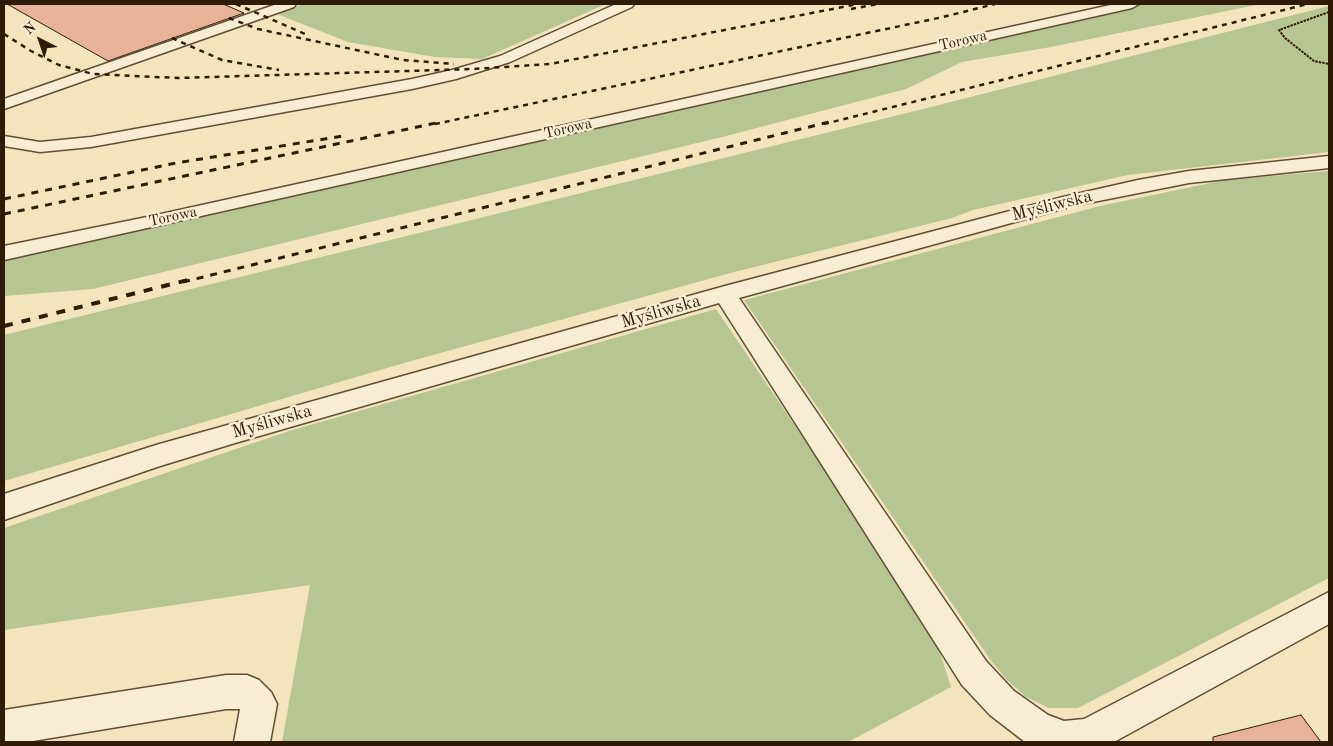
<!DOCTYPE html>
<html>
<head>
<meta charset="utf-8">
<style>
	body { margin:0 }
	#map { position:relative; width:1333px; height:746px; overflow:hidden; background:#f2e4bc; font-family:"Old Standard TT",serif }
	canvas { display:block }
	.frame { position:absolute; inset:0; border:5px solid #2f1c08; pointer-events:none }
	.north { position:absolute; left:15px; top:15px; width:50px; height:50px; -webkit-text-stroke:4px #f7edd3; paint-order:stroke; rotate:319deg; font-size:14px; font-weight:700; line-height:20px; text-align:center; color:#2f1c08 }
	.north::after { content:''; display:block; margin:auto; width:18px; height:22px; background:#2f1c08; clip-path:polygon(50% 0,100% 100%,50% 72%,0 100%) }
</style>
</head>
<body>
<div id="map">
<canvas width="1333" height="746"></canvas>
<div class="frame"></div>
<div class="north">N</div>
</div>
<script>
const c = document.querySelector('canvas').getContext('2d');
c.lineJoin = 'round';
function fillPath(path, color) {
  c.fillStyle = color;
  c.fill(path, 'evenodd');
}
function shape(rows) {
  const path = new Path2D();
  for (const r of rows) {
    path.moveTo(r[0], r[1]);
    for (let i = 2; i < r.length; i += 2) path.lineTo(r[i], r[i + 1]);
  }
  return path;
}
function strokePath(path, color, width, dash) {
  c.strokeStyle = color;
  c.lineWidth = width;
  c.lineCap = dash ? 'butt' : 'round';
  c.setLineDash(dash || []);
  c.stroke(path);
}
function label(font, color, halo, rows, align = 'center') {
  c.font = font + ' "Old Standard TT",serif';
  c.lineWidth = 5;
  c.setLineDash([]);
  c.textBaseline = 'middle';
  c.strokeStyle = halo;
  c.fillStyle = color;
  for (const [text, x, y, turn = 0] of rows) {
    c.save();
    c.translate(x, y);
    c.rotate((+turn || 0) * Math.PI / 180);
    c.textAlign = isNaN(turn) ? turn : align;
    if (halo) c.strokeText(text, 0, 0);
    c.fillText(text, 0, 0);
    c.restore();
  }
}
const green = shape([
	[304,4,606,4,482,59,435,57,348,42,277,14],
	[1145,4,1261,4,1051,47,962,62,906,89,722,137,93,289,4,296,4,258,153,227],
	[1329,6,1329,61,1325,61,1329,63,1329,152,1128,175,973,210,952,218,734,272,404,363,4,481,4,335,927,108],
	[1329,171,1329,578,1078,708,1049,708,1026,697,1007,680,992,662,744,300,1100,206,1225,180],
	[716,309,932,628,951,687,848,742,282,742,310,585,4,630,4,528,289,431]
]);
const building = shape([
	[7,4,223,4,244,13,108,61,7,4],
	[1301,715,1321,742,1213,742,1213,737,1301,715]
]);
const path = shape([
	[1329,12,1279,30,1285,38,1314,61,1329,64]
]);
const minor = shape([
	[277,4,296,4,294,7,4,109,4,99,277,4],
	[616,4,634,4,632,7,510,62,456,79,412,89,91,147,40,152,4,146,4,136,40,142,91,137,412,79,452,70,500,56,616,4],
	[1115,4,1139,4,1132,8,4,260,4,246,152,216,1115,4],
	[1329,156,1329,168,1189,183,1073,206,739,298,986,661,1014,691,1048,715,1064,721,1084,719,1329,592,1329,624,1114,742,1025,742,990,715,962,685,719,303,235,443,157,467,4,520,4,494,156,445,725,286,1063,197,1138,180,1189,171,1329,156],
	[226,675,247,675,259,680,271,692,277,704,270,742,234,742,240,709,226,709,27,742,4,742,4,710,226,675]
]);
const railFar2 = shape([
	[236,4,305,34],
	[851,9,878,4],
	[229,18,258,29,403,60,454,64],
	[4,34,31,51,59,65,93,74,178,78,473,69,550,64,858,4],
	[172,38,222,60,279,70],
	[435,124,943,17,995,4],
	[824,124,1308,4]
]);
const railFar1 = shape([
	[4,199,176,163,343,136],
	[4,214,441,122],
	[183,282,829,122]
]);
const rail = shape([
	[4,326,188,280]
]);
const farStreetnames = [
	["Torowa",963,41,-13],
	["Torowa",568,129,-13],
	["Torowa",173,217,-12]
];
const streetNames = [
	["Myśliwska",1052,206,-14],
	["Myśliwska",661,312,-16],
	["Myśliwska",272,422,-16]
];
fillPath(green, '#b7c593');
fillPath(building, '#e6b398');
strokePath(building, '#2f1c08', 1);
strokePath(minor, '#604e35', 3);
strokePath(path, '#2f1c08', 2, [2.5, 1]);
fillPath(minor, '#f7edd3');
strokePath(railFar2, '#2f1c08', 2.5, [5, 5]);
strokePath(railFar1, '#2f1c08', 3, [7, 7]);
strokePath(rail, '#2f1c08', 4, [9, 9]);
label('15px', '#2f1c08', '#f7edd3', farStreetnames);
label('18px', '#2f1c08', '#f7edd3', streetNames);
</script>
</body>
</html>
